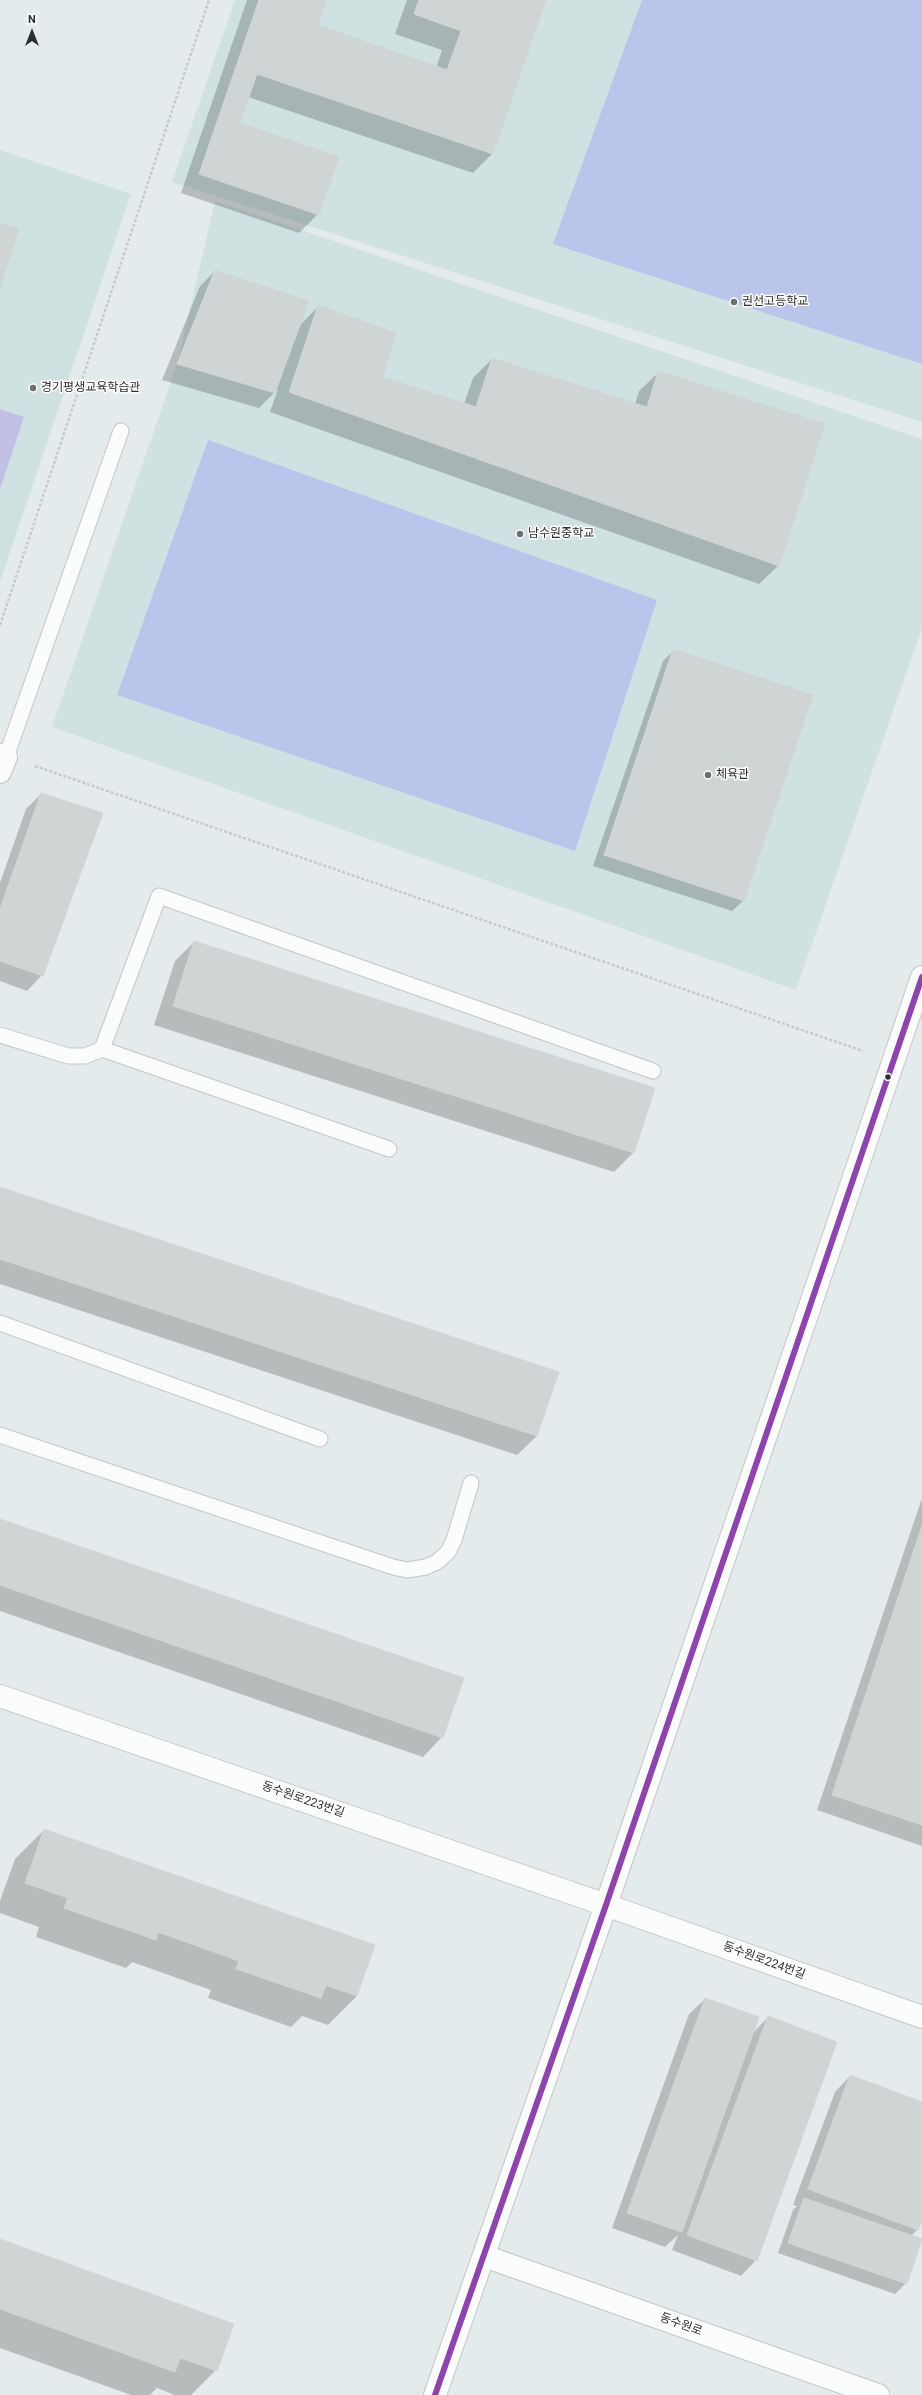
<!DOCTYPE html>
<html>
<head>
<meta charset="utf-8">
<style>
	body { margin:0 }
	#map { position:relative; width:922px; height:2395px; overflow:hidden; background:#e4ebec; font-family:Roboto,sans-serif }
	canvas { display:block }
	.north { position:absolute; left:12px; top:12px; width:40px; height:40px; -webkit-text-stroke:3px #fff; paint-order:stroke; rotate:0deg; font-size:11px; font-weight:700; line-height:16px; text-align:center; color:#2e2e2e }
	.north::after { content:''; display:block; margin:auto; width:14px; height:18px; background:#2e2e2e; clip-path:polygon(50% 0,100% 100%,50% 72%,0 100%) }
</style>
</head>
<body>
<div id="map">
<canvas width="922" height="2395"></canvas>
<div class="north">N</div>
</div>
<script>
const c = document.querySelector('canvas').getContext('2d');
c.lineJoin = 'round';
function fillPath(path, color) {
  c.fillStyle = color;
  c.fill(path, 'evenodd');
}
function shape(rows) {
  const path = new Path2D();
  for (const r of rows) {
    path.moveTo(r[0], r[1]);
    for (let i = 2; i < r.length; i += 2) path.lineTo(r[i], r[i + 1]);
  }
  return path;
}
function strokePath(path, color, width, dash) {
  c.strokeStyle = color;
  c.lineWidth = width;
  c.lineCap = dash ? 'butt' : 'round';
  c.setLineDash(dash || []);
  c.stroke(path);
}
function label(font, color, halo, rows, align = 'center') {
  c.font = font + ' Roboto,"Noto Sans KR",sans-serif';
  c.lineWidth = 3;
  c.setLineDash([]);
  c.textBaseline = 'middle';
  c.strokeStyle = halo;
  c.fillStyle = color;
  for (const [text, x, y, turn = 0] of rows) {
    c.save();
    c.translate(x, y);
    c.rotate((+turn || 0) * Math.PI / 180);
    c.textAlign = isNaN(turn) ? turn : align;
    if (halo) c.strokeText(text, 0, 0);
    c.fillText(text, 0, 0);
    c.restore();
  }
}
const education = shape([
	[235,0,922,0,922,422,172,182],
	[0,150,131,194,0,582],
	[215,201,922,439,922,628,796,990,52,727,177,364]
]);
const green = shape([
	[0,409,24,417,0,489]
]);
const pitch = shape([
	[642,0,922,0,922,364,553,244],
	[208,440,657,600,575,851,117,695]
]);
const shadow = shape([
	[247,0,326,0,317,25,436,68,442,50,395,34,407,0,545,0,492,154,473,173,248,97,239,124,318,214,299,233,181,193],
	[215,271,298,327,319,306,381,378,464,404,473,378,492,359,635,404,639,391,659,372,779,565,759,584,270,412,278,389,259,408,162,380,200,286],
	[674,650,812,696,743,901,732,911,593,866,663,661],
	[41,794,42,975,27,991,0,981,0,883,26,809],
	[194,942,633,1153,614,1172,154,1025,175,961],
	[0,1188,537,1436,517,1455,0,1284],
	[922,1498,922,1846,817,1810],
	[0,1520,442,1737,423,1757,0,1611],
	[44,1830,357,1996,328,2025,302,2016,291,2027,208,1998,211,1990,132,1962,126,1968,36,1937,39,1927,0,1913,0,1901,15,1859],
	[705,1999,753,2033,768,2017,756,2260,741,2276,672,2250,678,2235,665,2247,612,2228,689,2014],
	[850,2076,922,2103,922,2217,918,2229,911,2236,906,2283,895,2294,778,2253,793,2210,797,2206,793,2205,835,2092],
	[0,2240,216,2370,191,2395,175,2395,157,2388,150,2395,131,2395,0,2348]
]);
const building = shape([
	[259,0,327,0,318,25,447,70,461,31,414,14,419,0,546,0,493,154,257,74,240,123,339,157,319,215,199,174,259,0],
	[0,223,19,229,0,288,0,223],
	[215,270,309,301,275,393,177,364,215,270],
	[318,305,396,333,383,377,476,407,492,358,647,407,658,371,825,424,779,566,289,392,318,305],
	[673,649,813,695,744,901,604,855,673,649],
	[41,793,103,813,43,976,0,961,0,909,41,793],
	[194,941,655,1088,634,1153,173,1006,194,941],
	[0,1187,559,1372,537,1436,0,1259,0,1187],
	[0,1519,464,1678,443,1738,0,1585,0,1519],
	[922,1526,922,1825,832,1795,922,1526],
	[44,1829,375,1945,357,1996,326,1985,321,1998,236,1969,239,1961,158,1932,156,1940,64,1908,68,1898,25,1883,44,1829],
	[705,1998,759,2017,682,2232,627,2213,705,1998],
	[768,2016,837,2042,757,2261,687,2235,768,2016],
	[850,2075,922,2102,922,2220,918,2230,808,2189,850,2075],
	[804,2198,922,2239,907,2284,788,2243,804,2198],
	[0,2239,234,2324,217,2371,180,2358,175,2372,0,2309,0,2239]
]);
const path = shape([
	[0,625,209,0],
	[35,766,863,1051]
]);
const lane = shape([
	[6,757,121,431],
	[0,1035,68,1056,85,1056,102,1049,389,1149],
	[102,1049,159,896,653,1071],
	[0,1323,320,1439],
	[0,1435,393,1567,407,1570,426,1567,437,1562,448,1552,454,1540,471,1483]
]);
const street = shape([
	[0,755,6,757,0,772],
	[0,1696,606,1905,922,2017],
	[484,2256,878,2395]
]);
const secondary = shape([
	[435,2395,606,1905,922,977]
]);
const bus1 = shape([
	[435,2395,606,1905,922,977]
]);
const markers = [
	[734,302,4,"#6e7070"],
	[33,388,4,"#6e7070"],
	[520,534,4,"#6e7070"],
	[708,775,4,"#6e7070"],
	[888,1077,3.5,"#2e2e2e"]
];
const poiNames = [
	["권선고등학교",742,302],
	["경기평생교육학습관",41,388],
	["남수원중학교",528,534],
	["체육관",716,775]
];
const streetNames = [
	["동수원로223번길",303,1800,19],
	["동수원로224번길",764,1961,20],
	["동수원로",681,2325,20]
];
fillPath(education, '#d0e1e2');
fillPath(green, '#c1c1e8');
fillPath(pitch, '#bbc4eb');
fillPath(shadow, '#0003');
fillPath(building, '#cfd4d5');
strokePath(building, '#d0d6d7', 1);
strokePath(lane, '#c5c6c5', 17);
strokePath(street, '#c5c6c5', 24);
strokePath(secondary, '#c5c6c5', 24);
strokePath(path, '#c8c9c9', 2.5, [3, 2]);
strokePath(lane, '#fbfcfc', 15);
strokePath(street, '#fbfcfc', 22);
strokePath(secondary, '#fbfcfc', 22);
strokePath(bus1, '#8e44ad', 6);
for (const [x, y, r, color] of markers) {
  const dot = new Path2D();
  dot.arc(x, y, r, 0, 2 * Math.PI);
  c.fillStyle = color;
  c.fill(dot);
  strokePath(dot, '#fff', 1.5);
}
label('12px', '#2e2e2e', '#fff', poiNames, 'left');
label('12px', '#2e2e2e', '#fff', streetNames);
</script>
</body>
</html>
